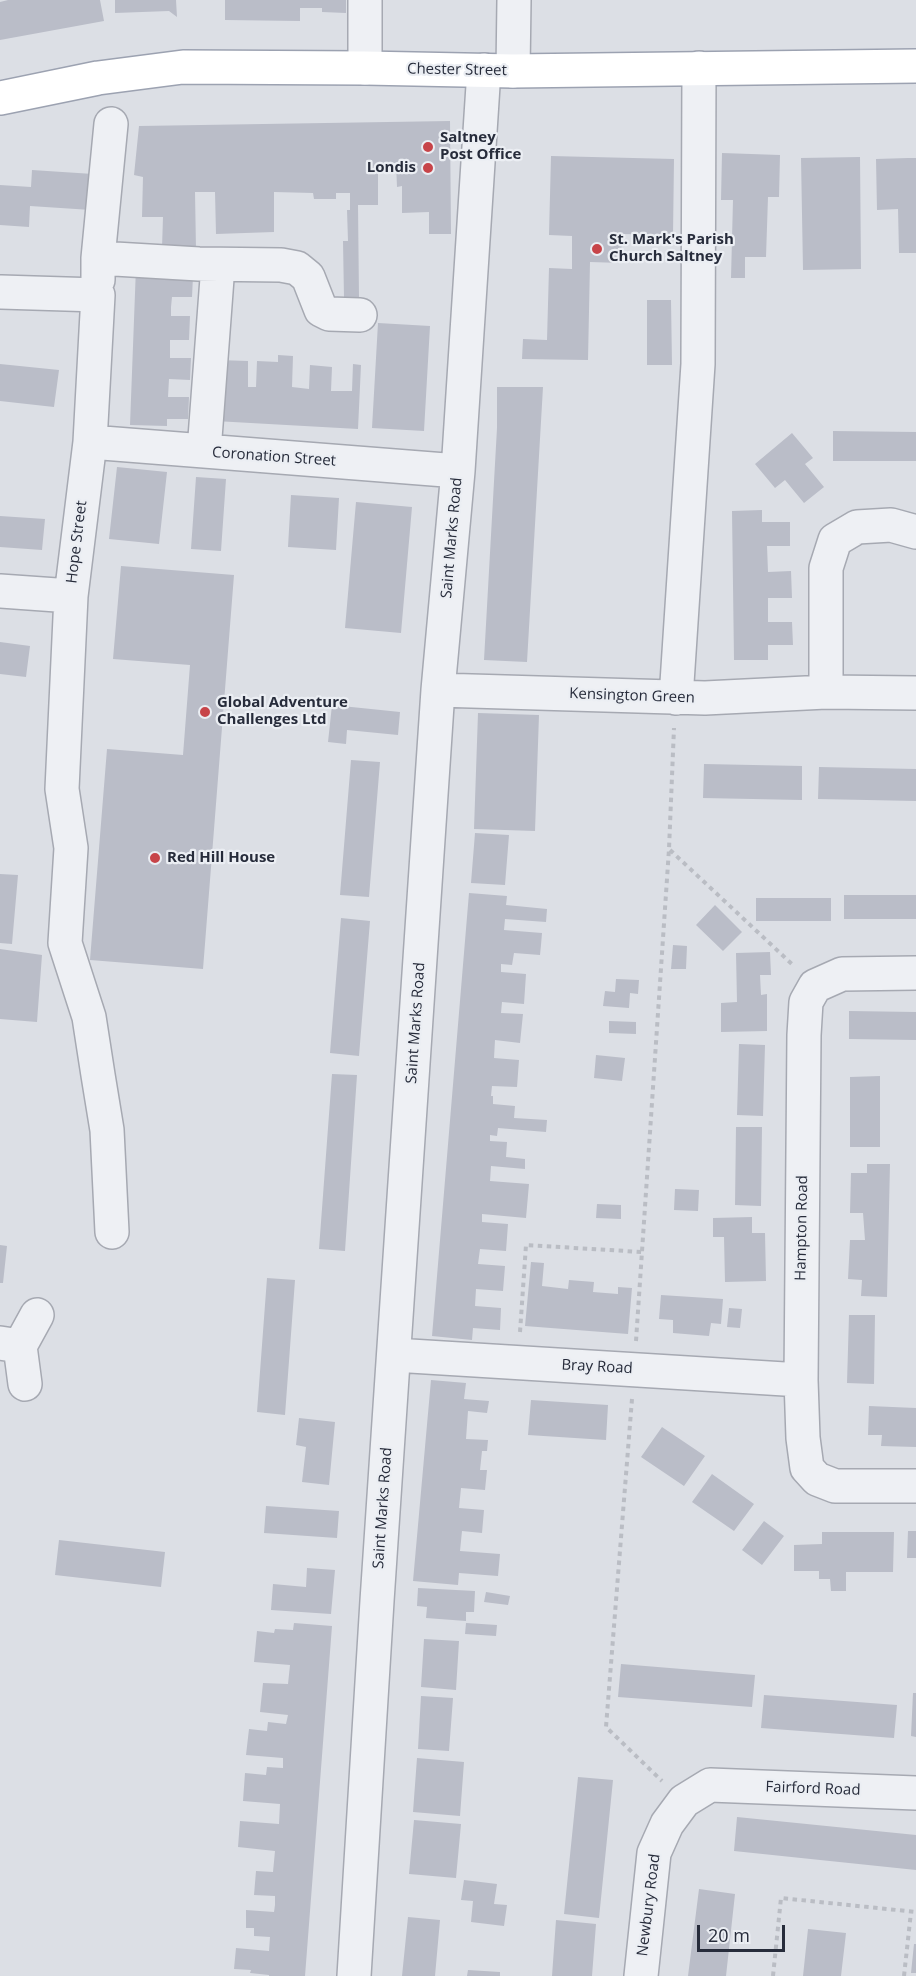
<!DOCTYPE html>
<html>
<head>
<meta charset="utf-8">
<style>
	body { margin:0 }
	#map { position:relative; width:916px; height:1976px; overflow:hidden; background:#dcdfe5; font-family:"Open Sans",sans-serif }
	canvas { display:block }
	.scale { position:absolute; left:697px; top:1925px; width:88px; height:27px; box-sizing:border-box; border:3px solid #272c3b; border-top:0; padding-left:8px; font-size:18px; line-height:21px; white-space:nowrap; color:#272c3b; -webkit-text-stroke:4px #ebeef3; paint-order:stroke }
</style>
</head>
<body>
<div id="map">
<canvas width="916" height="1976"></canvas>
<div class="scale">20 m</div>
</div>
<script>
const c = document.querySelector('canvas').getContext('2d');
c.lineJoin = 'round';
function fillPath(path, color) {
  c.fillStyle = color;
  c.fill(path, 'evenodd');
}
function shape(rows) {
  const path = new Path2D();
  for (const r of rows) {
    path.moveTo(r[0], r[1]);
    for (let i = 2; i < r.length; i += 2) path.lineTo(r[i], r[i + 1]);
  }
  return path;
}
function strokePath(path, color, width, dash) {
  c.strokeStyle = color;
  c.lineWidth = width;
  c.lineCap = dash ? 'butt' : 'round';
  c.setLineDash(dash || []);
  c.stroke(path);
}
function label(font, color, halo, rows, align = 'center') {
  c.font = font + ' "Open Sans",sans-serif';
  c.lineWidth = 4.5;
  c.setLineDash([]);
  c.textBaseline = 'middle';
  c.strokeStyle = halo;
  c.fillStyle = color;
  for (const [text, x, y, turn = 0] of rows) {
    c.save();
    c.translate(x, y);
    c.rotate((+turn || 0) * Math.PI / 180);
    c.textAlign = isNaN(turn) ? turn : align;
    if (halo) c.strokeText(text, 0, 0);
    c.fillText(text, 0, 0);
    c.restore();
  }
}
const building = shape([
	[8,0,100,0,104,21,0,40,0,2],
	[115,0,176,0,177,17,169,11,115,13],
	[225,0,346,0,346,13,322,12,322,8,300,8,300,21,225,20],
	[450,121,451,234,429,234,429,212,402,213,402,186,397,187,396,163,378,164,378,205,358,205,359,298,344,298,343,241,348,241,347,210,350,210,350,193,336,193,336,199,314,199,313,193,274,192,274,232,216,234,215,192,195,192,196,250,162,248,163,217,142,217,143,177,134,175,139,126],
	[722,153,780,155,779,197,768,197,766,257,745,257,745,278,731,278,733,200,721,200],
	[551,156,674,159,673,235,622,234,621,263,590,262,588,360,522,359,523,339,547,340,549,268,572,269,572,236,549,235],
	[860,157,861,269,803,270,801,158],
	[908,158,916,158,916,253,899,253,898,209,877,210,876,159],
	[32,170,93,174,91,210,30,206,29,227,0,225,0,185,31,187],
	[136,267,193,276,192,297,172,297,171,307,171,316,190,316,189,340,170,340,170,358,191,358,190,380,169,379,168,397,189,397,188,419,167,419,167,426,130,425],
	[647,300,671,300,672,365,647,365],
	[378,323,430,326,424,431,372,428],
	[278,355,293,356,292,387,309,389,310,365,332,367,331,391,352,391,353,364,361,365,358,429,215,421,218,360,248,361,248,387,256,387,257,361,278,362],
	[0,364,59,370,54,407,0,401],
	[497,387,543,387,527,662,484,660,497,428],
	[833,431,916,432,916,461,833,461],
	[792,433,813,458,805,464,824,487,804,503,785,480,775,488,755,464],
	[117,467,167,472,159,544,109,539],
	[196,477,226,479,221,551,191,549],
	[291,495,339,498,336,550,288,547],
	[356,502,412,507,401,633,345,628],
	[762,510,762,522,790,522,790,546,767,546,768,572,791,571,792,598,768,598,768,622,792,622,793,645,768,645,768,660,734,660,732,511],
	[0,516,45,519,42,550,0,547],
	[121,566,234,575,203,969,90,960,107,749,183,755,190,665,113,659],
	[0,642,30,646,26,677,0,674],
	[332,705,400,712,398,735,347,730,346,744,328,742],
	[478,713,539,715,535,831,474,829],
	[351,760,380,762,369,897,340,895],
	[704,764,802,766,802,800,703,798],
	[819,767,916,769,916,801,818,799],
	[475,833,509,835,505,885,471,883],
	[0,874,18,875,12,944,0,943],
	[469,893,507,896,506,905,547,909,546,922,505,919,504,930,542,933,541,945,540,955,514,953,512,965,501,964,501,972,526,974,524,1004,502,1002,501,1013,523,1014,520,1043,495,1040,494,1058,519,1060,517,1087,492,1086,491,1096,493,1096,493,1104,515,1106,514,1118,547,1120,546,1132,498,1128,497,1136,490,1135,490,1141,507,1142,506,1157,525,1159,525,1169,491,1166,490,1181,529,1184,526,1218,482,1214,482,1222,508,1224,506,1251,480,1249,478,1264,505,1266,503,1291,476,1289,475,1306,501,1308,500,1330,473,1328,472,1340,432,1336],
	[844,895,916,895,916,919,844,919],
	[756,898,831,898,831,921,756,921],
	[715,905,742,932,723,951,696,925],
	[341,918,370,921,359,1056,330,1053],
	[673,945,687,946,686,969,671,969],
	[0,949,42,955,37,1022,0,1019],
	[770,952,771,975,760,975,761,995,767,994,767,1031,721,1032,721,1003,737,1002,736,953],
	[616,979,639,980,638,994,630,993,629,1008,603,1006,605,991,615,992],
	[849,1011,916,1012,916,1040,849,1039],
	[609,1021,636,1022,636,1034,609,1033],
	[739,1044,765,1045,763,1116,737,1115],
	[596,1055,625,1058,622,1081,594,1078],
	[332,1074,357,1075,345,1251,319,1249],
	[880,1076,880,1147,850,1147,850,1077],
	[736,1127,762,1127,761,1206,735,1205],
	[867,1164,890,1164,887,1297,861,1296,862,1280,848,1279,850,1240,865,1240,863,1213,850,1213,851,1173,867,1173],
	[675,1189,699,1190,698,1211,674,1210],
	[597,1204,621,1205,621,1219,596,1218],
	[752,1217,752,1233,765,1233,766,1281,725,1282,724,1237,713,1237,713,1218],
	[0,1245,7,1246,3,1283,0,1283],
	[531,1262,544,1263,542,1286,568,1289,569,1280,594,1282,593,1292,618,1294,618,1287,632,1288,628,1334,525,1326],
	[267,1278,295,1280,285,1415,257,1412],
	[661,1295,723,1299,721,1324,711,1323,709,1336,673,1333,673,1320,659,1319],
	[729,1308,742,1309,740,1328,727,1327],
	[849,1315,875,1315,874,1384,847,1383],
	[431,1380,466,1383,464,1399,489,1401,487,1413,468,1411,466,1439,488,1440,487,1451,482,1451,480,1470,487,1470,485,1490,461,1488,459,1508,484,1510,482,1533,462,1531,460,1551,500,1554,498,1576,459,1573,458,1585,413,1581],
	[531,1400,608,1405,606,1440,528,1435],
	[869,1406,916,1408,916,1447,881,1446,882,1435,868,1435],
	[299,1418,335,1422,329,1485,302,1482,306,1447,296,1445],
	[662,1427,705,1456,684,1486,641,1457],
	[712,1474,754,1504,734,1531,692,1502],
	[266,1506,339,1511,337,1538,264,1533],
	[764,1521,784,1536,762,1565,742,1550],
	[908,1531,916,1531,916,1558,907,1558],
	[822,1532,894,1532,893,1572,846,1572,846,1591,831,1591,830,1579,819,1579,819,1571,794,1571,794,1545,822,1544],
	[59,1540,165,1552,161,1587,55,1575],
	[307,1568,335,1570,331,1614,271,1610,273,1584,306,1587],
	[418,1588,475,1591,474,1612,466,1612,466,1621,426,1618,427,1607,417,1606],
	[486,1592,510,1596,508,1605,484,1602],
	[294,1623,332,1626,305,1976,269,1976,269,1975,250,1973,251,1970,234,1969,236,1948,269,1951,270,1937,254,1936,254,1928,246,1928,246,1910,274,1912,275,1905,275,1896,254,1895,256,1871,273,1872,275,1851,238,1847,240,1821,279,1824,280,1804,243,1801,245,1773,266,1775,267,1767,283,1768,283,1758,246,1755,249,1729,267,1731,268,1722,286,1724,288,1715,260,1712,263,1683,288,1684,290,1665,254,1662,257,1631,274,1633,275,1629,293,1630],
	[466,1623,497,1625,496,1636,465,1634],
	[424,1639,459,1641,456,1690,421,1687],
	[621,1664,755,1675,752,1707,618,1697],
	[913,1693,916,1693,916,1737,911,1736],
	[764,1695,897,1705,894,1738,761,1728],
	[421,1696,453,1698,449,1751,418,1749],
	[417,1758,464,1762,460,1816,413,1812],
	[578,1777,613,1780,599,1918,564,1914],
	[737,1817,916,1835,916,1870,734,1851],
	[414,1820,461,1824,456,1878,409,1874],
	[464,1880,497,1884,494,1904,507,1905,504,1926,471,1922,473,1901,461,1900],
	[699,1889,735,1894,726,1976,688,1976],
	[408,1917,440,1920,435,1976,402,1976],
	[556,1920,596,1924,592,1976,552,1976],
	[808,1929,846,1933,841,1976,803,1976],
	[914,1944,916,1944,916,1973,911,1973],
	[468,1970,500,1972,500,1976,467,1976]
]);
const path = shape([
	[670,850,794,966],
	[520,1332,526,1245,642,1252],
	[636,1341,669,849,674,728],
	[632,1399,606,1727,662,1781],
	[773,1976,781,1898,916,1912],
	[904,1976,911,1912]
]);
const minor = shape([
	[365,68,365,0],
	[513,71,514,0],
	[98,258,199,264,281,265,297,268,308,277,321,310,329,314,360,315],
	[98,280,98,258,111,124],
	[1,292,98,295,90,442,71,596,62,789,71,848,65,943,89,1017,98,1075,107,1130,112,1232],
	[90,442,458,471],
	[204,451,218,265],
	[0,591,71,596],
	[438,690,705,698,826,692,916,693],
	[826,692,826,568,835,540,857,527,891,525,916,532],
	[676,698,698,364,699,68],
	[916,973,842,974,815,986,806,1002,804,1035,801,1380,803,1438,807,1468,817,1479,835,1486,916,1486],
	[0,1343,20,1346,25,1384],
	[20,1346,37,1315],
	[394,1355,801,1380],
	[354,1976,377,1601,438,690,458,471,484,70],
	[641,1976,654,1853,667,1824,684,1801,710,1785,916,1793]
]);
const major = shape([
	[0,98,98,78,183,67,365,68,513,71,916,66]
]);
const markers = [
	[428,147,6,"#c74449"],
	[428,168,6,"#c74449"],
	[597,249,6,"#c74449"],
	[205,712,6,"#c74449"],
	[155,858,6,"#c74449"]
];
const streetNames = [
	["Chester Street",457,70,1],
	["Coronation Street",274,457,4],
	["Saint Marks Road",452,538,-85],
	["Hope Street",77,542,-83],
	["Kensington Green",632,696,2],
	["Saint Marks Road",416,1023,-86],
	["Hampton Road",802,1228,-89],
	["Bray Road",597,1367,3],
	["Saint Marks Road",383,1508,-86],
	["Fairford Road",813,1789,2],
	["Newbury Road",649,1905,-83]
];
const poiNames = [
	["Saltney",440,138],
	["Post Office",440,155],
	["Londis",416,168,"right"],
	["St. Mark's Parish",609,240],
	["Church Saltney",609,257],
	["Global Adventure",217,703],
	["Challenges Ltd",217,720],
	["Red Hill House",167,858]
];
fillPath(building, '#babdc8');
strokePath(minor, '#a6a9b2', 36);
strokePath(major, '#9ca2b1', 36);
strokePath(path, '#babdc4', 4, [4.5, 4.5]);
strokePath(minor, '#eef0f4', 33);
strokePath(major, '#fff', 33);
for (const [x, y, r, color] of markers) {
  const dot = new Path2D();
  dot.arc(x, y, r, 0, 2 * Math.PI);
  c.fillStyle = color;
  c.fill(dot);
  strokePath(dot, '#ebeef3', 2);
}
label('15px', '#272c3b', '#ebeef3', streetNames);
label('bold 15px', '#272c3b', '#ebeef3', poiNames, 'left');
</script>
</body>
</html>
